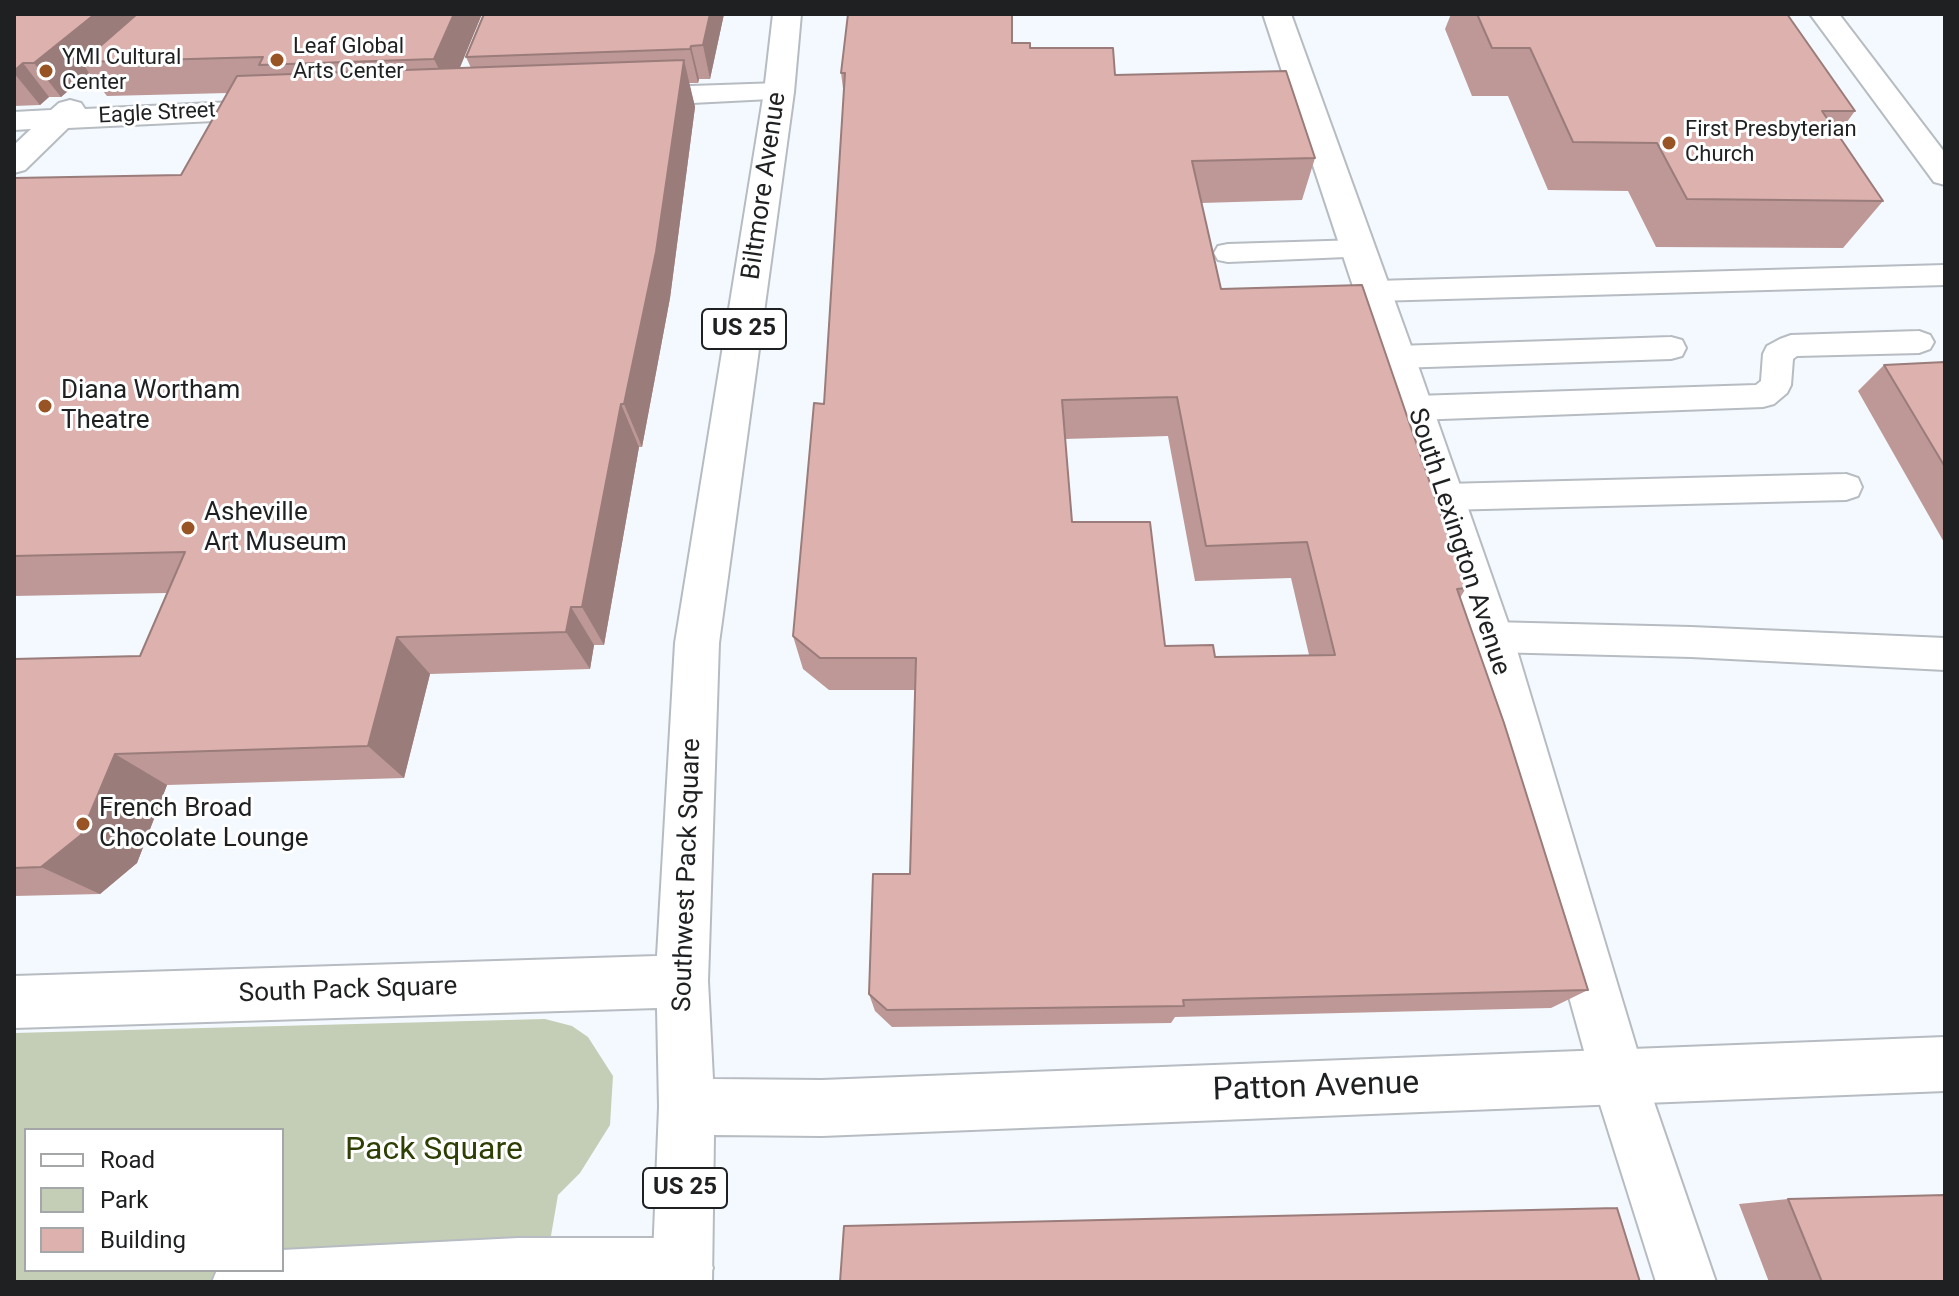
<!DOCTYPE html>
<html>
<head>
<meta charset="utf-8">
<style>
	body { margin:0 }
	#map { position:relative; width:1959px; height:1296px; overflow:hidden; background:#f3f9ff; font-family:Roboto,sans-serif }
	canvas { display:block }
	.frame { position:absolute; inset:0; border:16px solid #1e2022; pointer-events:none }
	.legend { position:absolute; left:24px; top:1128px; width:260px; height:144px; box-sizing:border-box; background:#fff; border:2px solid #a5a6a7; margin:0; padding:10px 14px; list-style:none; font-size:24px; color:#1e2022 }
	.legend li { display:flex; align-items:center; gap:16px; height:40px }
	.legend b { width:40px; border:2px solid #a5a6a7 }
</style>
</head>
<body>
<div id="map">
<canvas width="1959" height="1296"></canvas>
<div class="frame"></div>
<ul class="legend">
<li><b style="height:10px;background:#fff"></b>Road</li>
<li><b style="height:22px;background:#c4ceb6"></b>Park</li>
<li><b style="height:22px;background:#dcb1ae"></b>Building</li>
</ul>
</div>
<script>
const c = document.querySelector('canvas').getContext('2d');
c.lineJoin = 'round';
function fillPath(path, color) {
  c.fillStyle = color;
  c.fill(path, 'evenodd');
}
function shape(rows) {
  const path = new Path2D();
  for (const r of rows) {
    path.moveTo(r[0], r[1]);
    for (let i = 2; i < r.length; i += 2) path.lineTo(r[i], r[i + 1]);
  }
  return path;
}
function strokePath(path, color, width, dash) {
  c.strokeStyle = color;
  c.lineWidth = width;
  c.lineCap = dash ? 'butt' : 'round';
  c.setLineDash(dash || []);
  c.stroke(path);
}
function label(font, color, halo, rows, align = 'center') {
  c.font = font + ' Roboto,sans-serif';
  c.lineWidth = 6;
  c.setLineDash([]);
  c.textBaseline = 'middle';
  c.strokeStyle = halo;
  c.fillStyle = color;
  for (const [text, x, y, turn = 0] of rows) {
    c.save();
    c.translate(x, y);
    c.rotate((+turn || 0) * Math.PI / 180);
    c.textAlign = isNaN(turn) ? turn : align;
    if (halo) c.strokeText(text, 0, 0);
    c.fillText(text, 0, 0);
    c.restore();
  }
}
const green = shape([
	[545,1019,572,1026,588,1037,613,1076,610,1125,580,1173,558,1195,543,1282,14,1282,14,1033],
	[26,1130,282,1130,282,1270,26,1270]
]);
const service = shape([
	[1360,240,1370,242,1374,249,1370,256,1228,262,1218,260,1214,253,1218,246,1228,244,1360,240],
	[1945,265,1945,285,1375,301,1365,298,1361,291,1365,284,1375,281,1945,265],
	[1919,331,1930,335,1934,342,1930,349,1919,353,1797,356,1793,359,1791,385,1787,393,1774,404,1763,407,1415,420,1404,416,1399,408,1404,400,1415,396,1756,385,1761,381,1763,354,1767,346,1780,339,1791,335,1919,331],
	[1671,337,1682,340,1686,348,1682,356,1671,359,1397,368,1386,365,1382,357,1386,349,1397,346,1671,337],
	[1846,474,1858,478,1862,487,1858,496,1846,500,1444,510,1432,506,1428,497,1432,488,1444,484,1846,474],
	[1491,622,1691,627,1945,638,1945,670,1691,657,1491,652,1478,648,1473,637,1478,626,1491,622]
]);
const minor = shape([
	[1810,14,1839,14,1945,153,1945,185,1934,182,1810,14],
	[779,83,790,86,794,92,790,98,633,106,622,103,618,97,622,91,633,88,779,83],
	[70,100,81,103,85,109,277,100,288,103,292,109,288,115,277,118,68,128,25,170,14,173,14,145,31,129,14,130,14,112,51,110,59,103,70,100],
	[518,1238,683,1238,704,1247,713,1268,707,1282,212,1282,217,1270,282,1270,282,1250,518,1238]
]);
const secondary = shape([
	[1263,14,1291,14,1415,357,1513,637,1645,1076,1716,1282,1656,1282,1591,1076,1469,637,1263,14]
]);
const primary = shape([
	[773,14,801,14,794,92,719,643,708,981,713,1079,822,1080,1945,1037,1945,1091,822,1136,714,1135,712,1282,652,1282,659,1107,657,1008,14,1028,14,976,657,956,675,643,764,92,773,14]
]);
const wall = shape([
	[14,14,482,14,459,68,471,68,466,57,484,14,724,14,710,79,699,79,698,83,689,83,695,107,670,298,642,447,639,447,604,645,594,645,590,669,430,674,404,778,167,785,137,863,100,894,14,896,14,659,140,656,167,593,14,596,14,178,181,175,228,93,107,96,89,73,61,97,49,97,40,105,14,106],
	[1451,14,1787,14,1855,111,1838,134,1883,201,1843,248,1656,247,1628,191,1548,190,1508,96,1472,96,1445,29],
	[1012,43,1115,75,1315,158,1302,200,1201,203,1221,289,1466,588,1460,598,1588,990,1551,1008,1175,1017,1171,1023,892,1027,875,1011,869,994,910,874,915,690,829,690,803,669,793,636,824,404,844,96,841,73],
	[1168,436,1195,581,1291,578,1309,655,1215,657,1165,646,1072,522,1065,439],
	[1945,362,1945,544,1858,391,1884,365],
	[1788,1199,1945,1282,1769,1282,1739,1204]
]);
const shadedWall = shape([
	[95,14,158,14,82,62,89,73,61,97,34,63],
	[454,14,482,14,450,92,434,59],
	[710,14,724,14,710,79,703,45],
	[691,46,699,79,698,83,690,49],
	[684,60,695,107,670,298,642,447,624,404],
	[23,63,49,97,40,105,14,73,14,71],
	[621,404,639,447,604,645,582,607],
	[571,607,594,645,590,669,566,632],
	[397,637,430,674,404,778,368,746],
	[115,754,167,785,137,863,100,894,41,867]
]);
const building = shape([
	[14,14,95,14,34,63,23,63,14,71,14,14],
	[137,14,454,14,434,59,259,65,263,57,82,62,137,14],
	[484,14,710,14,703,45,691,46,690,49,466,57,484,14],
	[848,14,1012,14,1012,43,1030,43,1030,48,1113,48,1115,75,1286,71,1315,158,1192,161,1221,289,1362,285,1466,588,1457,589,1504,723,1588,990,1183,1000,1184,1006,887,1010,869,994,873,874,910,874,916,658,820,658,793,636,814,403,824,404,845,73,841,73,848,14],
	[1177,397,1206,546,1307,542,1335,655,1215,657,1213,645,1165,646,1150,522,1072,522,1062,400,1177,397],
	[1477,14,1787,14,1855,111,1822,111,1883,201,1687,199,1657,143,1573,142,1530,48,1492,48,1477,14],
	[684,60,656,252,624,404,621,404,582,607,571,607,566,632,397,637,368,746,115,754,81,835,41,867,14,868,14,659,140,656,185,552,14,556,14,178,181,175,237,76,684,60],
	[1945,362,1945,467,1884,365,1945,362],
	[1945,1195,1945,1282,1822,1282,1788,1199,1945,1195],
	[1617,1208,1640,1282,840,1282,844,1226,1617,1208]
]);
const markers = [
	[277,60,8,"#985425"],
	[46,71,8,"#985425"],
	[1669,143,8,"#985425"],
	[45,406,8,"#985425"],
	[188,528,8,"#985425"],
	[83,824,8,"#985425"]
];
const farPoinames = [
	["Leaf Global",293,47],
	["Arts Center",293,72],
	["YMI Cultural",62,58],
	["Center",62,83],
	["First Presbyterian",1685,130],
	["Church",1685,155]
];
const farStreetnames = [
	["Eagle Street",157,114,-3]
];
const shields = [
	[744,329,84],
	[685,1188,84]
];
const shieldNames = [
	["US 25",744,329],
	["US 25",685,1188]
];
const streetNames = [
	["Biltmore Avenue",765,186,-82],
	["South Lexington Avenue",1458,542,72],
	["Southwest Pack Square",688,875,-88],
	["South Pack Square",348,991,-2]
];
const poiNames = [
	["Diana Wortham",61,391],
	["Theatre",61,421],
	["Asheville",204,513],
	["Art Museum",204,543],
	["French Broad",99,809],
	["Chocolate Lounge",99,839]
];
const nearStreetnames = [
	["Patton Avenue",1316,1088,-2]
];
const nearParknames = [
	["Pack Square",434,1151]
];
fillPath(green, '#c4ceb6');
strokePath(service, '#b6bcc1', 4);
strokePath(minor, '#b6bcc1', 4);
strokePath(secondary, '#b6bcc1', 4);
strokePath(primary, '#b6bcc1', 4);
fillPath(service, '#fff');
fillPath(minor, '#fff');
fillPath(secondary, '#fff');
fillPath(primary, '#fff');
fillPath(wall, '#bd9896');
fillPath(shadedWall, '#9a7c7a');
fillPath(building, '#dcb1ae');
strokePath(building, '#9a7c7a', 2);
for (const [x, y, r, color] of markers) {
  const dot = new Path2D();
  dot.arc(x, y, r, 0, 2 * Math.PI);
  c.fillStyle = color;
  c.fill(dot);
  strokePath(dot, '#fff', 3);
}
label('22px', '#1e2022', '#fff', farPoinames, 'left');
label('22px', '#1e2022', '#fff', farStreetnames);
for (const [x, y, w] of shields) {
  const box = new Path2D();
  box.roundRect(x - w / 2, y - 20, w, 40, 6);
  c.fillStyle = '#fff';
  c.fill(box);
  strokePath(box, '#1e2022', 2);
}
label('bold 24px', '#1e2022', null, shieldNames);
label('26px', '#1e2022', '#fff', streetNames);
label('26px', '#1e2022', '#fff', poiNames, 'left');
label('32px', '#1e2022', '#fff', nearStreetnames);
label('32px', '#2e3f04', '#fff', nearParknames);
</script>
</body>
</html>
